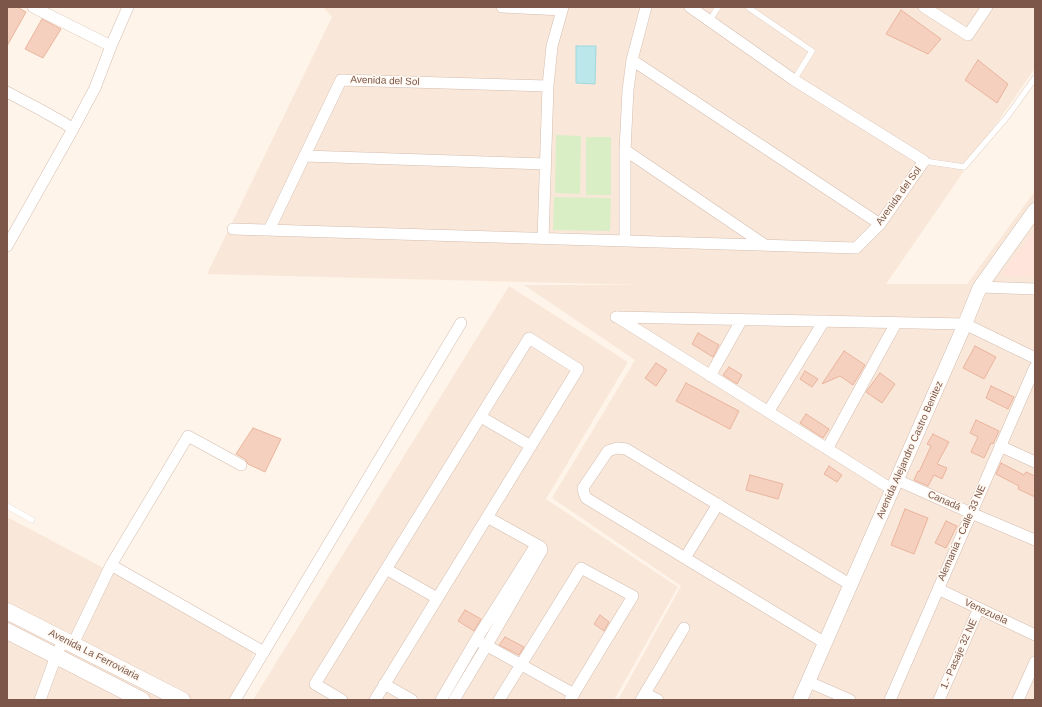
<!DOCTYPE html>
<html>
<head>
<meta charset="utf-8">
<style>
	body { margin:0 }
	#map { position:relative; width:1042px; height:707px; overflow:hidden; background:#fef4e9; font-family:Arial,sans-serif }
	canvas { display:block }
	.frame { position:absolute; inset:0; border:8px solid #7c5749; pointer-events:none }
</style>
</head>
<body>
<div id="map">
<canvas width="1042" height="707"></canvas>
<div class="frame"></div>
</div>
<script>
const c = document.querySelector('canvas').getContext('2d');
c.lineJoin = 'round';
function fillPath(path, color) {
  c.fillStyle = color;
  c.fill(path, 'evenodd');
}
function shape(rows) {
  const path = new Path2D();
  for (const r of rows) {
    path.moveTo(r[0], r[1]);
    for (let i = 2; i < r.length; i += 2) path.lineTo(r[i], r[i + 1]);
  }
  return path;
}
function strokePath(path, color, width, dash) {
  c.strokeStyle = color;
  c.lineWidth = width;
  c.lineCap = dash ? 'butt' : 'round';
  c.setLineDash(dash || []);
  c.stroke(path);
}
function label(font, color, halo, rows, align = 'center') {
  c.font = font + ' Arial,sans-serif';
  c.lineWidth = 3;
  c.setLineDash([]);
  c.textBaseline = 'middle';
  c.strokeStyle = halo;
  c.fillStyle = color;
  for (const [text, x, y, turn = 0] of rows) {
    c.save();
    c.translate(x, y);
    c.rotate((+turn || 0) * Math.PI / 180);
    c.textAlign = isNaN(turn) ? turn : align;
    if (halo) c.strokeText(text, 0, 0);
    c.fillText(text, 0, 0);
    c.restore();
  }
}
const residential = shape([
	[323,7,1035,7,1035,68,886,284,967,284,1035,191,1035,700,618,700,681,586,552,498,635,360,524,285,642,285,207,274,332,17],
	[509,286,628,362,546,499,678,587,614,700,253,700],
	[7,517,255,648,238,700,7,700]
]);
const commercial = shape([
	[1035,229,1035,277,1000,276]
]);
const green = shape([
	[556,135,581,136,580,194,555,193],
	[586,137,611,137,611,195,586,195],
	[554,197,611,198,610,231,553,230]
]);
const water = shape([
	[576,46,596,46,595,84,576,83,576,46]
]);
const building = shape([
	[7,7,17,7,26,12,7,46,7,7],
	[901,10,941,39,928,54,886,34,901,10],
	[42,19,61,29,43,58,25,49,42,19],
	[978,60,1008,84,997,103,965,80,978,60],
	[698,333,719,345,713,357,692,344,698,333],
	[975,346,996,357,984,379,963,368,975,346],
	[844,351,865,365,853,385,840,376,822,384,844,351],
	[656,363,667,370,656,386,645,378,656,363],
	[729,367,742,375,737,384,723,375,729,367],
	[805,371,818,379,812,387,800,379,805,371],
	[880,373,895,384,882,403,866,392,880,373],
	[686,383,739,411,730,429,676,401,686,383],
	[991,386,1014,397,1008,409,986,398,991,386],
	[806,414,829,429,823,438,800,423,806,414],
	[976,420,999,431,993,444,991,443,984,458,971,452,978,437,970,433,976,420],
	[253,428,281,439,265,472,248,464,245,459,236,454,253,428],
	[933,434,949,442,937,464,947,468,942,479,934,475,928,486,914,480,918,471,919,472,931,446,927,444,933,434],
	[1001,463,1024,475,1026,472,1035,476,1035,497,1018,489,1019,486,996,474,1001,463],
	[829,466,842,475,837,482,824,474,829,466],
	[750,475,783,484,778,499,746,490,750,475],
	[905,509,928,518,914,554,891,545,905,509],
	[946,521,957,526,946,548,935,543,946,521],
	[465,610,481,619,474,631,458,621,465,610],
	[600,615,609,622,604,631,594,624,600,615],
	[505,637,524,647,519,655,499,645,505,637]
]);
const service = shape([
	[749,8,812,51,794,80],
	[710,20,718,7],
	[924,161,964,167,1007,117,1035,78],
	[7,506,32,520]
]);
const minor = shape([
	[33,7,111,46],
	[502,7,562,10],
	[924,7,968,35,987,7],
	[632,60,880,224],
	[7,92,41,110,64,123,73,129,7,246],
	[73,129,95,88,111,46,128,7],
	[625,150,765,245],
	[305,156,545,164],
	[233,229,856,248,880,224,924,161,794,80,690,7],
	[269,230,341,80,548,86],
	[543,239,548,86,552,46,563,7],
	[625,241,625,150,628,90,632,60,646,7],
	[980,287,1035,289],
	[616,317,965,324,1035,358],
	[617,317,893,490],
	[710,376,742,319],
	[768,412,824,321],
	[481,417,531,446],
	[1000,446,1035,462],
	[827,449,896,323],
	[897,480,971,513,1035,540],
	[685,558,718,504],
	[111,565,264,652],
	[386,569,437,598],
	[938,589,1035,635],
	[482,643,574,694],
	[825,643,586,498,584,493,583,488,608,451,617,448,626,449,851,585],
	[73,644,111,565,188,436,241,465],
	[809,682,850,700],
	[384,684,412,700],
	[645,693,658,700],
	[40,700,56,656,64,639],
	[235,700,461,323],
	[342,700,315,684,529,338,578,369,375,700],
	[441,700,476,640,536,545],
	[454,700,487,645,542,550,541,547,487,517],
	[499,700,581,568,633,596,570,700],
	[641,700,684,628],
	[890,700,1035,367],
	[939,700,979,608],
	[1018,700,1035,662]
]);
const tertiary = shape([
	[800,700,965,324,980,287,1035,210]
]);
const secondary = shape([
	[7,611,182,700],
	[7,631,142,700]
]);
const streetNames = [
	["Avenida del Sol",385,81,2],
	["Avenida del Sol",899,196,-54],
	["Avenida Alejandro Castro Benitez",910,450,-66],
	["Canadá",944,501,24],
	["Alemania - Calle 33 NE",962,533,-66],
	["Venezuela",986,612,25],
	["1.- Pasaje 32 NE",959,654,-66],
	["Avenida La Ferroviaria",94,655,27]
];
fillPath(residential, '#f9e8d9');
fillPath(commercial, '#ffe4dc');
fillPath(green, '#d9eec5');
fillPath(water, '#bbe7ea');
strokePath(water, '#a0d9dd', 1);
fillPath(building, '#f6d0be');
strokePath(building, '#eab49d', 1);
strokePath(service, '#d4bdb0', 6);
strokePath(minor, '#d4bdb0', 12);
strokePath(tertiary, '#d4bdb0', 15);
strokePath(secondary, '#dabeaf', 17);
strokePath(service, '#fff', 5.5);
strokePath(minor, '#fff', 11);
strokePath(tertiary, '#fff', 14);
strokePath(secondary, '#fff', 16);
label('10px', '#7c5749', '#fff8f1', streetNames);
</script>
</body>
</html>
